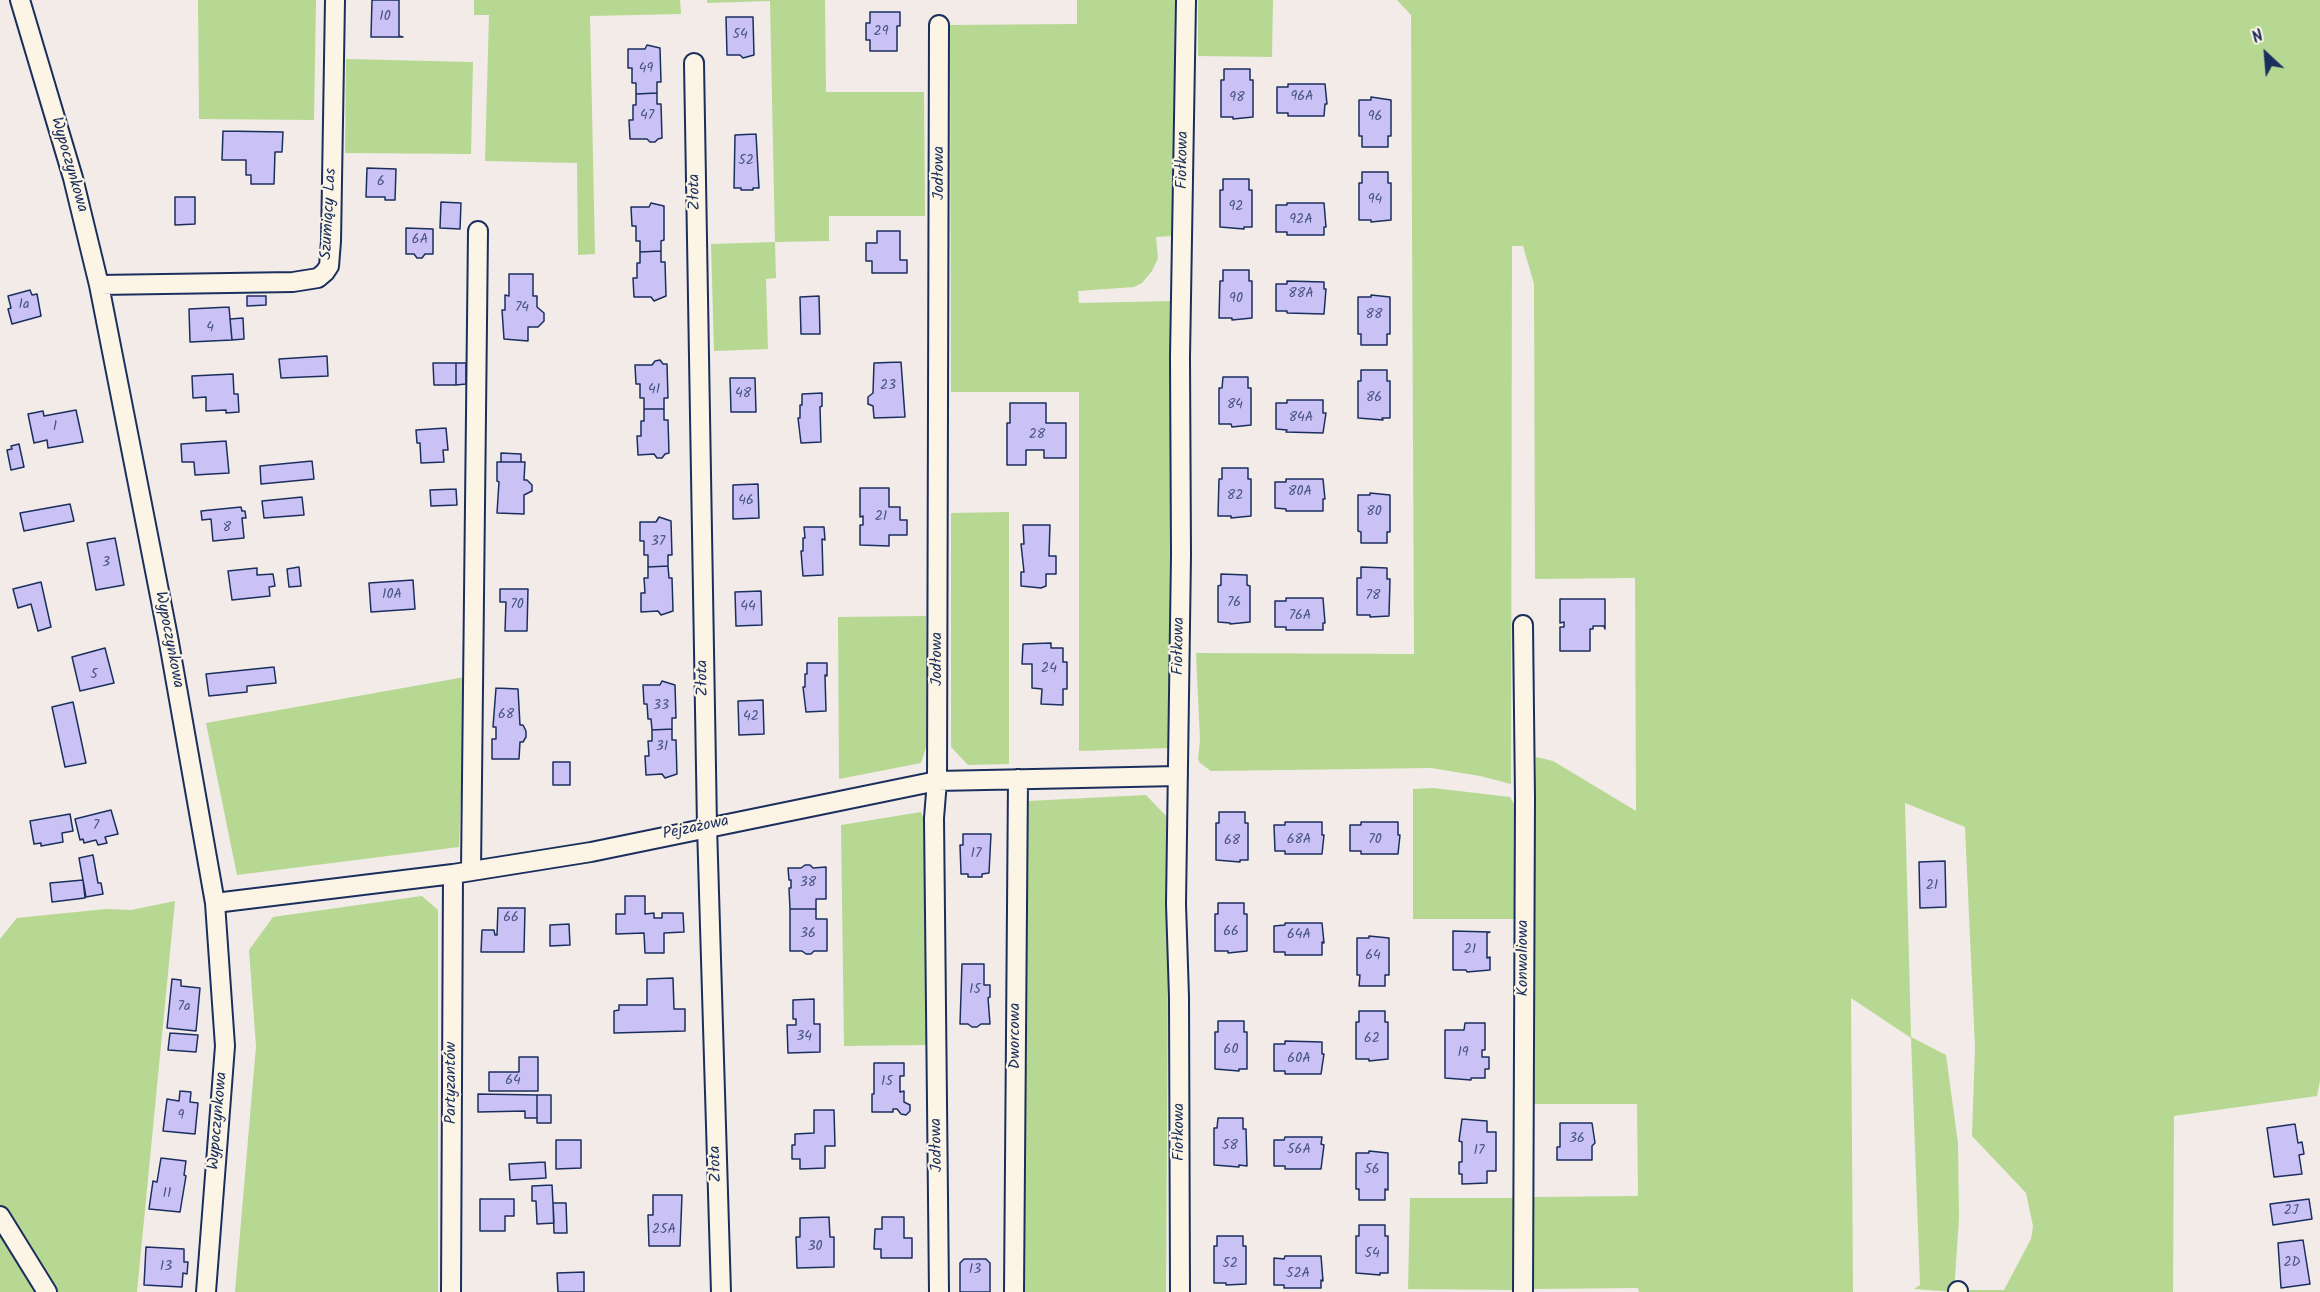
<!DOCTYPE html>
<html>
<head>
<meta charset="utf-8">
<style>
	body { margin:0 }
	#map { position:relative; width:2320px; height:1292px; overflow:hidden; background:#f2ebe8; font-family:Kalam,sans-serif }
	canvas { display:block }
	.north { position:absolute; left:2236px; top:24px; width:60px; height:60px; -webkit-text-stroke:4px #fcf5e5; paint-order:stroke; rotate:334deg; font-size:16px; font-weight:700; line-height:24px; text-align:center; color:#1b2f5e }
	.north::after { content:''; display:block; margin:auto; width:21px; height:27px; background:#1b2f5e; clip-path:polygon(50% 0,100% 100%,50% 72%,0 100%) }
</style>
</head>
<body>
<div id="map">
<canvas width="2320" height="1292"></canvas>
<div class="north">N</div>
</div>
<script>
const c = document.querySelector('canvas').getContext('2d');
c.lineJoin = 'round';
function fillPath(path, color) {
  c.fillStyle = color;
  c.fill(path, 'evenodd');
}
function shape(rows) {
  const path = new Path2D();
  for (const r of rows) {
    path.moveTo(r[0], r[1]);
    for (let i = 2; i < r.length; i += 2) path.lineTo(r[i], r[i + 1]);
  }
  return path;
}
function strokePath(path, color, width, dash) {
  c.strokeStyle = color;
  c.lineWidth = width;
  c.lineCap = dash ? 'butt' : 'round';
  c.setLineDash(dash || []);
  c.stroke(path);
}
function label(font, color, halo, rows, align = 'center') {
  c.font = font + ' Kalam,sans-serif';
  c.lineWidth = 4.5;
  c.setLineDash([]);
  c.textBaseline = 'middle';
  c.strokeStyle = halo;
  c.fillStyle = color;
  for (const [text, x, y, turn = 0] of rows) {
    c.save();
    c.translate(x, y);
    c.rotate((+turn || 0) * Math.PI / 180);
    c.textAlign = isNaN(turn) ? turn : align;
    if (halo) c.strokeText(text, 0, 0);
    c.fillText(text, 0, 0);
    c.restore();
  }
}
const green = shape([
	[198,0,316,0,314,120,199,119],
	[474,0,680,0,681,14,590,16,595,254,578,255,577,163,485,161,489,15,474,15],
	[707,0,825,0,826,92,924,92,925,216,829,216,829,241,775,242,776,278,766,279,768,349,714,351,711,244,775,242,770,1,707,3],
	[1077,0,1175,0,1173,236,1156,237,1158,258,1152,271,1142,283,1134,287,1078,291,1079,303,1171,301,1169,748,1079,751,1079,392,951,392,950,25,1077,24],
	[1198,0,1273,0,1272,57,1198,56],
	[1397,0,2320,0,2320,1080,2317,1096,2174,1116,2173,1292,1968,1292,1968,1290,2004,1290,2031,1239,2033,1226,2026,1193,1972,1136,1975,1047,1965,827,1905,803,1911,1037,1946,1055,1958,1143,1959,1218,1954,1292,1914,1289,1920,1285,1911,1038,1851,998,1853,1292,1639,1292,1638,1288,1532,1289,1532,1197,1638,1196,1637,1104,1532,1104,1536,757,1553,761,1636,811,1635,578,1535,579,1534,284,1523,246,1512,246,1511,784,1480,776,1431,768,1211,771,1200,763,1198,759,1200,740,1196,653,1414,654,1411,15],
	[346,59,473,62,471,154,345,153],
	[1009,512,1009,764,968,765,951,747,951,513],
	[926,616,927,744,921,763,839,779,838,617],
	[465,677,459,847,237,875,206,723],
	[1433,788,1510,797,1516,807,1516,919,1413,919,1413,789],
	[1146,795,1169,819,1166,1292,1020,1292,1028,801],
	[921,812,927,827,929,1045,844,1046,841,825],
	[422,896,438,910,438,1292,235,1292,256,1046,249,950,273,917],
	[175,901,137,1292,55,1292,0,1207,0,939,17,918,106,909,131,910],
	[1410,1198,1516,1198,1514,1290,1408,1289],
	[0,1227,40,1292,0,1292]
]);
const building = shape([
	[372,0,399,0,399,36,403,37,371,37,372,0],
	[870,12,900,12,900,26,897,26,897,51,870,51,870,40,866,40,866,23,870,23,870,12],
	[726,17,753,17,754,55,743,58,740,55,727,55,726,17],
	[647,45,660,48,661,82,657,82,657,93,636,94,636,83,632,83,632,68,628,68,628,49,645,49,647,45],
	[1224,69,1250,69,1250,80,1253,80,1253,117,1233,119,1233,117,1221,117,1221,80,1224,80,1224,69],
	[1288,84,1325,84,1327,104,1325,104,1324,116,1288,116,1288,113,1277,113,1277,87,1288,87,1288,84],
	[657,93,657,104,661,104,662,138,658,139,655,142,650,142,647,139,630,139,629,120,633,120,633,105,636,105,636,94,657,93],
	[1371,97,1391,100,1391,136,1388,136,1388,147,1362,147,1362,136,1359,136,1359,100,1371,100,1371,97],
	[223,131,283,132,282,152,275,152,274,184,251,184,251,175,246,175,246,160,222,160,223,131],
	[756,134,759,188,753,188,753,190,741,190,741,188,734,188,735,135,756,134],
	[367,168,396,169,395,200,385,200,385,197,366,197,367,168],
	[1362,172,1388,172,1388,183,1391,183,1391,220,1371,222,1371,220,1359,220,1359,183,1362,183,1362,172],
	[1223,179,1249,179,1249,190,1252,190,1252,227,1244,227,1244,229,1220,227,1220,190,1223,190,1223,179],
	[175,197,195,197,195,224,175,225,175,197],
	[441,202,461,203,460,229,440,228,441,202],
	[651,203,664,206,664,240,661,241,661,251,640,252,640,241,636,241,636,226,632,226,631,207,649,207,651,203],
	[1287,203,1324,203,1326,227,1324,227,1324,235,1287,235,1287,232,1276,232,1276,205,1287,205,1287,203],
	[406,228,433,229,433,254,425,254,422,258,417,258,414,254,406,254,406,228],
	[877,231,900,231,900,260,907,260,907,273,872,273,872,261,866,261,866,243,877,243,877,231],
	[661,251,661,262,665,262,666,296,654,301,651,297,634,297,633,278,637,278,637,263,640,263,640,252,661,251],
	[1223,270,1249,270,1249,281,1252,281,1252,318,1232,320,1232,318,1219,318,1220,281,1223,281,1223,270],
	[509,274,533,274,533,296,537,296,537,307,544,313,544,321,538,327,528,327,528,341,504,339,502,310,505,310,505,295,509,296,509,274],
	[1287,281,1324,282,1324,289,1326,289,1324,314,1287,313,1287,311,1276,311,1276,284,1287,284,1287,281],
	[30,290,32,295,37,294,41,316,12,324,8,309,11,308,8,296,30,290],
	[1371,295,1390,297,1390,334,1387,334,1387,345,1361,345,1361,334,1358,334,1358,297,1371,297,1371,295],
	[247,296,266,296,266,305,247,306,247,296],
	[819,296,820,334,801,334,800,297,819,296],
	[229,307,232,340,190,342,189,309,229,307],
	[243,318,244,339,232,340,230,319,243,318],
	[327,356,328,376,281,378,279,359,327,356],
	[660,360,663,364,667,364,668,398,664,398,664,409,644,409,644,398,640,398,640,384,636,384,635,365,652,365,655,361,660,360],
	[901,362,905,417,874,418,873,406,868,404,868,397,873,393,874,363,901,362],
	[433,363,456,363,456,385,434,385,433,363],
	[456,363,466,363,466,384,456,385,456,363],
	[1361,370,1387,370,1387,381,1390,381,1390,418,1382,418,1383,420,1358,418,1358,381,1361,381,1361,370],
	[233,374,234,394,238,394,239,412,226,413,226,410,206,411,206,397,193,398,192,376,233,374],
	[1223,377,1248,377,1248,388,1251,388,1251,425,1232,427,1231,424,1219,424,1219,388,1222,388,1223,377],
	[730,378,755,378,756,412,731,412,730,378],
	[822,393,822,406,820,407,821,442,801,443,798,418,800,418,800,405,802,405,802,394,822,393],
	[1287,400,1323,400,1323,413,1326,413,1323,433,1286,432,1287,430,1276,429,1276,403,1287,403,1287,400],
	[1010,403,1046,403,1046,423,1066,423,1066,458,1044,458,1044,450,1026,450,1026,465,1007,465,1007,423,1010,423,1010,403],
	[644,409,664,409,664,420,668,420,669,453,665,454,662,458,657,458,654,454,638,455,637,436,641,436,641,421,644,421,644,409],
	[76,410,83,442,48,448,47,440,34,443,28,414,43,411,44,416,76,410],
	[446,428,448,450,443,450,444,462,421,463,420,443,417,443,416,430,446,428],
	[226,441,229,473,195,475,194,462,182,462,181,444,226,441],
	[19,444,24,467,11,470,7,450,12,449,11,446,19,444],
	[501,453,521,454,521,462,501,462,501,453],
	[312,461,314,479,261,484,260,466,312,461],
	[497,462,525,462,524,480,527,480,532,485,532,491,524,495,524,514,497,513,499,482,497,481,497,462],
	[1222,468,1248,468,1248,479,1251,479,1251,516,1231,518,1231,516,1218,516,1219,479,1222,479,1222,468],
	[1286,479,1323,479,1325,499,1323,499,1323,511,1286,511,1286,509,1275,508,1275,482,1286,482,1286,479],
	[758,484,759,518,733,519,733,485,758,484],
	[860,488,889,488,889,507,900,507,900,520,907,520,907,535,889,535,889,546,860,545,860,525,863,525,863,516,860,517,860,488],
	[456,489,457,505,431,506,430,490,456,489],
	[1370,493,1390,495,1390,532,1387,532,1387,543,1361,543,1361,532,1358,531,1358,495,1370,495,1370,493],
	[302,497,304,515,264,518,262,501,302,497],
	[70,504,74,521,24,531,20,513,70,504],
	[241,507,242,511,245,511,246,518,242,518,244,538,213,541,211,519,202,520,201,511,241,507],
	[659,517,671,521,672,555,668,555,668,566,648,567,648,555,644,555,644,541,640,541,640,522,656,522,659,517],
	[1023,525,1050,525,1049,556,1056,556,1056,574,1046,574,1046,586,1041,588,1021,586,1021,572,1024,572,1021,544,1024,544,1023,525],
	[804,527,824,527,825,540,822,539,823,575,803,576,801,551,803,551,803,538,805,538,804,527],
	[115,538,124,585,96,590,87,543,115,538],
	[668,566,669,578,672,578,673,611,661,615,658,611,641,612,641,593,645,593,644,578,648,578,648,567,668,566],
	[299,567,301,586,289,587,287,569,299,567],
	[1361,567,1387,568,1387,579,1390,579,1389,616,1370,617,1370,615,1357,615,1357,578,1361,578,1361,567],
	[257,568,257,575,273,574,275,586,269,587,270,596,232,600,228,571,257,568],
	[1221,574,1247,575,1247,585,1250,586,1250,622,1230,624,1230,623,1218,622,1218,586,1221,585,1221,574],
	[413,580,415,609,371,612,369,583,413,580],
	[41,582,51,627,38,631,31,604,18,608,13,589,41,582],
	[500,589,528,589,527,631,505,631,506,602,500,602,500,589],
	[761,591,762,625,736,626,735,592,761,591],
	[1286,598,1323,598,1325,623,1323,623,1323,630,1286,630,1286,627,1275,627,1275,601,1286,601,1286,598],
	[1560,599,1605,599,1605,629,1604,626,1593,626,1593,629,1590,629,1590,651,1560,651,1560,627,1564,627,1564,622,1560,623,1560,599],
	[1051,643,1051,648,1063,648,1063,662,1067,662,1067,689,1063,689,1063,705,1041,704,1042,689,1032,688,1032,664,1022,664,1023,644,1051,643],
	[105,648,114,683,80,691,72,657,105,648],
	[807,663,827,663,827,676,825,675,826,711,806,712,803,687,805,687,805,674,807,674,807,663],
	[274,667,276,683,247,686,247,692,209,696,206,674,274,667],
	[662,681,675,685,676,718,672,718,672,729,652,730,651,719,648,719,647,704,644,704,643,685,660,685,662,681],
	[496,688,518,689,520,725,523,725,526,731,526,737,523,742,520,742,519,759,492,759,492,739,496,739,496,727,493,727,496,688],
	[763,700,764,734,739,735,738,701,763,700],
	[73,702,86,763,65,767,52,707,73,702],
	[672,729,672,740,676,740,677,774,665,778,662,774,646,775,645,756,649,756,648,741,652,741,652,730,672,729],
	[553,762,570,762,570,785,553,785,553,762],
	[111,810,118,834,105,837,107,843,98,845,96,840,84,843,83,839,80,840,75,819,111,810],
	[1219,812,1245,812,1245,823,1248,823,1248,860,1240,860,1240,862,1216,860,1216,823,1219,823,1219,812],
	[70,814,73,831,62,833,63,842,41,846,41,843,34,844,30,821,70,814],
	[1285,822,1322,822,1322,835,1324,835,1322,854,1285,854,1285,851,1275,851,1274,825,1285,825,1285,822],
	[1361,822,1398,822,1398,835,1400,835,1398,854,1361,854,1361,851,1350,851,1350,825,1361,825,1361,822],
	[963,834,991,834,989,873,982,874,982,877,968,877,968,874,961,874,960,845,963,845,963,834],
	[93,855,98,883,101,883,103,894,86,897,79,858,93,855],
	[1945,861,1946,907,1920,908,1919,862,1945,861],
	[805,865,810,865,813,868,826,867,826,899,816,899,816,909,790,909,789,888,791,888,791,880,789,880,788,868,801,868,805,865],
	[83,880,85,898,52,902,50,883,83,880],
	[625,896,645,896,645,914,654,913,654,918,662,918,662,913,683,913,684,932,664,933,664,953,645,953,644,933,616,934,616,914,625,914,625,896],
	[1218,903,1244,903,1244,914,1247,914,1247,951,1228,953,1228,951,1215,951,1215,914,1218,914,1218,903],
	[498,908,525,908,524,952,481,952,482,930,494,930,495,935,497,935,498,908],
	[790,909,816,909,816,919,827,919,827,951,814,951,811,954,806,954,802,951,790,951,790,909],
	[1285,923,1322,923,1324,943,1322,942,1322,955,1285,955,1285,952,1274,952,1274,926,1285,925,1285,923],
	[569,924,570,945,550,946,550,925,569,924],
	[1453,931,1490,932,1487,933,1487,958,1490,957,1490,970,1467,972,1466,970,1453,970,1453,931],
	[1369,936,1389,938,1389,975,1385,975,1385,986,1359,986,1360,975,1357,975,1357,938,1369,938,1369,936],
	[962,964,984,964,984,985,990,985,990,997,988,998,990,1024,981,1024,977,1027,972,1027,968,1024,960,1024,962,964],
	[673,978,674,1009,685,1009,685,1031,614,1033,614,1011,619,1010,619,1005,647,1005,647,979,673,978],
	[172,979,181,980,181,986,200,988,196,1031,167,1028,172,979],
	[814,999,814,1024,820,1024,820,1052,788,1053,787,1025,796,1025,796,1019,793,1019,793,1000,814,999],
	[1359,1011,1385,1011,1385,1022,1388,1022,1388,1059,1369,1061,1369,1059,1356,1059,1356,1022,1359,1022,1359,1011],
	[1218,1021,1244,1021,1244,1032,1247,1032,1247,1069,1239,1069,1239,1071,1215,1069,1215,1032,1218,1032,1218,1021],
	[1465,1023,1485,1023,1485,1050,1482,1050,1482,1057,1489,1057,1489,1069,1485,1069,1485,1078,1471,1078,1471,1080,1445,1078,1445,1030,1464,1030,1465,1023],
	[170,1033,198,1035,196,1052,168,1050,170,1033],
	[1285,1041,1322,1042,1322,1054,1324,1054,1321,1074,1285,1074,1285,1071,1274,1071,1274,1044,1285,1044,1285,1041],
	[519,1057,538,1057,538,1091,489,1091,489,1072,519,1072,519,1057],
	[874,1063,904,1063,904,1076,900,1076,900,1092,904,1091,904,1102,910,1105,910,1111,906,1115,901,1114,897,1109,893,1109,893,1112,872,1112,872,1094,874,1094,874,1063],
	[180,1091,191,1092,190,1102,198,1103,195,1134,163,1131,167,1099,179,1101,180,1091],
	[478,1094,537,1095,537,1118,525,1118,525,1111,478,1112,478,1094],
	[537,1095,551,1095,551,1123,537,1123,537,1095],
	[814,1110,834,1110,835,1146,825,1146,825,1168,800,1169,800,1159,792,1159,792,1145,795,1145,795,1134,814,1133,814,1110],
	[1218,1118,1243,1118,1243,1129,1246,1129,1247,1166,1239,1165,1239,1167,1214,1165,1214,1128,1217,1128,1218,1118],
	[1462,1119,1487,1121,1487,1132,1496,1132,1496,1171,1487,1171,1487,1183,1462,1184,1462,1174,1459,1174,1459,1162,1462,1162,1462,1142,1459,1141,1462,1119],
	[1560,1123,1592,1123,1595,1143,1592,1146,1592,1160,1557,1160,1557,1147,1560,1147,1560,1123],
	[2295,1124,2298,1143,2302,1142,2304,1154,2299,1155,2302,1174,2274,1177,2267,1128,2295,1124],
	[1285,1137,1322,1137,1321,1144,1324,1145,1321,1169,1285,1169,1285,1166,1274,1166,1274,1140,1284,1140,1285,1137],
	[556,1140,581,1140,581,1168,556,1169,556,1140],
	[1369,1151,1388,1153,1388,1190,1385,1189,1385,1200,1359,1200,1359,1189,1356,1189,1356,1153,1369,1153,1369,1151],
	[161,1158,186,1161,184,1175,186,1176,180,1212,149,1209,153,1181,157,1182,161,1158],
	[545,1162,546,1178,510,1180,509,1164,545,1162],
	[552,1185,554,1223,537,1224,536,1201,532,1201,532,1186,552,1185],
	[653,1195,682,1195,680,1246,649,1246,648,1215,653,1215,653,1195],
	[480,1199,514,1199,514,1216,505,1216,505,1231,480,1231,480,1199],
	[2309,1199,2312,1219,2273,1225,2270,1204,2309,1199],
	[553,1203,566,1203,567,1233,554,1233,553,1203],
	[829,1217,830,1237,834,1237,834,1267,797,1268,796,1237,800,1237,800,1218,829,1217],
	[882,1217,904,1217,904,1238,912,1238,912,1258,881,1258,881,1249,874,1249,875,1229,882,1229,882,1217],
	[1359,1225,1385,1225,1385,1236,1388,1236,1388,1273,1380,1273,1380,1275,1356,1273,1356,1236,1359,1236,1359,1225],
	[1217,1236,1243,1236,1243,1246,1246,1246,1246,1284,1226,1285,1226,1283,1214,1283,1214,1246,1217,1246,1217,1236],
	[2303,1240,2310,1284,2281,1288,2278,1243,2303,1240],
	[146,1247,184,1249,184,1262,188,1262,187,1274,183,1273,182,1287,144,1285,146,1247],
	[1285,1256,1321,1256,1323,1281,1321,1280,1321,1288,1284,1288,1284,1285,1274,1285,1274,1258,1284,1259,1285,1256],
	[964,1259,986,1259,990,1263,990,1292,960,1292,960,1263,964,1259],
	[584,1272,584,1292,558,1292,557,1273,584,1272]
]);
const street = shape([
	[20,0,73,178,99,285,168,637,215,903,225,1046,206,1292],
	[939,25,937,781,934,818,939,1292],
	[694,63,707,826,721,1292],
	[99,285,293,282,318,278,325,272,329,266,331,241,335,0],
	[1523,625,1525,798,1523,1292],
	[471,870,478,231],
	[215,903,453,874,591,852,937,781,1178,776],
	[0,1216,47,1292],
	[1958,1291,1958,1292],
	[451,1292,453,874],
	[1014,1292,1018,779],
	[1180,1292,1179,997,1176,904,1181,555,1180,357,1186,0]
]);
const numberNames = [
	["10",385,18],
	["29",881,33],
	["54",740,36],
	["49",646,70],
	["96A",1302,98],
	["98",1237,99],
	["47",647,117],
	["96",1375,118],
	["52",746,162],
	["6",381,183],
	["94",1375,201],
	["92",1236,208],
	["92A",1301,221],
	["6A",420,241],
	["88A",1301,295],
	["90",1236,300],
	["1a",24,306],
	["74",522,309],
	["88",1374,316],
	["4",210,329],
	["23",888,387],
	["41",654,391],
	["48",743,395],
	["86",1374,399],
	["84",1235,406],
	["84A",1301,419],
	["1",55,428],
	["28",1037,436],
	["80A",1300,493],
	["82",1235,497],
	["46",746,502],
	["80",1374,513],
	["21",881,518],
	["8",227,529],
	["37",658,543],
	["3",106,564],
	["10A",392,596],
	["78",1373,597],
	["76",1234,604],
	["70",517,606],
	["44",748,608],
	["76A",1300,617],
	["24",1049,670],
	["5",94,676],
	["33",661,707],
	["68",506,716],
	["42",751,718],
	["31",662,748],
	["7",96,827],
	["68A",1299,841],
	["70",1375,841],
	["68",1232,842],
	["17",976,855],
	["38",808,884],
	["21",1932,887],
	["66",511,919],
	["66",1231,933],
	["36",808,935],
	["64A",1299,936],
	["21",1470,951],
	["64",1373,957],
	["15",975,991],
	["7a",184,1008],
	["34",804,1038],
	["62",1372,1040],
	["60",1231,1051],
	["19",1463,1054],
	["60A",1299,1060],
	["64",513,1082],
	["15",887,1083],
	["9",181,1117],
	["36",1577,1140],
	["58",1230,1147],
	["56A",1299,1151],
	["17",1479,1152],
	["56",1372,1171],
	["11",167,1195],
	["2J",2291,1212],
	["25A",664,1231],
	["30",815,1248],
	["54",1372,1255],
	["2D",2292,1264],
	["52",1230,1265],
	["13",166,1268],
	["13",975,1271],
	["52A",1298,1275]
];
const streetNames = [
	["Fiołkowa",1184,160,-89],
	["Wypoczynkowa",68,165,74],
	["Jodłowa",940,173,-90],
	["Złota",696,192,-91],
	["Szumiący Las",330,214,-87],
	["Wypoczynkowa",168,640,79],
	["Fiołkowa",1180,646,-89],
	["Jodłowa",938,659,-90],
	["Złota",704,678,-91],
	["Pejzażowa",696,829,-12],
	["Konwaliowa",1524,958,-90],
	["Dworcowa",1016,1036,-90],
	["Partyzantów",452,1083,-90],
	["Wypoczynkowa",219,1121,-85],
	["Fiołkowa",1180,1132,-90],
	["Jodłowa",938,1145,-91],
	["Złota",717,1164,-92]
];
fillPath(green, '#b7d892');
fillPath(building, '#cac1f4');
strokePath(building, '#1b2f5e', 1.5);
strokePath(street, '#1b2f5e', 22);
strokePath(street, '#fcf5e5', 18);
label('14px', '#475484', null, numberNames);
label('16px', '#1b2f5e', '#fcf5e5', streetNames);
</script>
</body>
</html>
